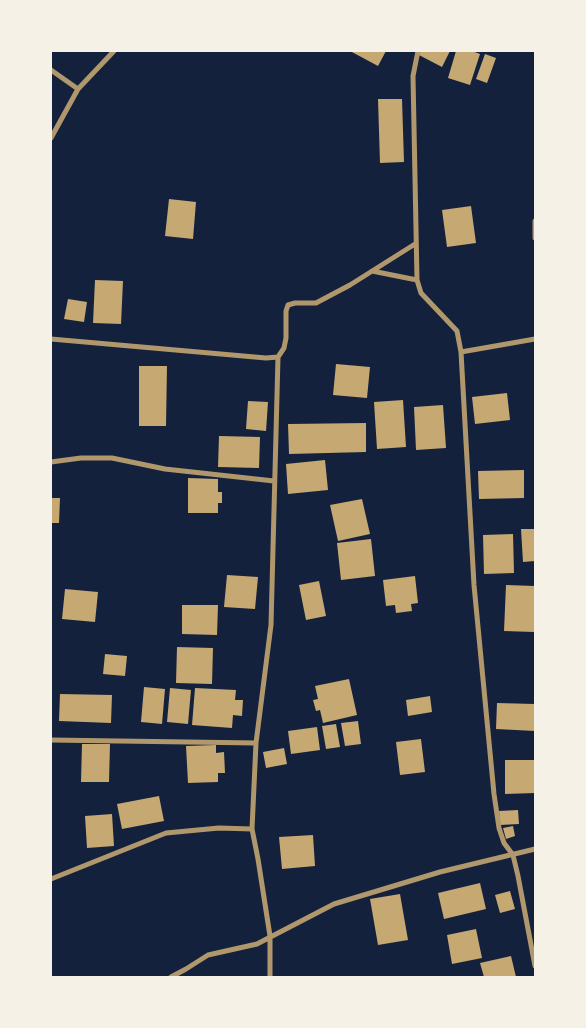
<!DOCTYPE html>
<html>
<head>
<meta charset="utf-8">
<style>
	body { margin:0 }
	#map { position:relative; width:586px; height:1028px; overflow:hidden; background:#14213d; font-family:"Fira Sans Condensed",sans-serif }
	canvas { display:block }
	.frame { position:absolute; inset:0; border:52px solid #f6f1e7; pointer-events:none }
</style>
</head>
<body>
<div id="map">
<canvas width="586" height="1028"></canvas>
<div class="frame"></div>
</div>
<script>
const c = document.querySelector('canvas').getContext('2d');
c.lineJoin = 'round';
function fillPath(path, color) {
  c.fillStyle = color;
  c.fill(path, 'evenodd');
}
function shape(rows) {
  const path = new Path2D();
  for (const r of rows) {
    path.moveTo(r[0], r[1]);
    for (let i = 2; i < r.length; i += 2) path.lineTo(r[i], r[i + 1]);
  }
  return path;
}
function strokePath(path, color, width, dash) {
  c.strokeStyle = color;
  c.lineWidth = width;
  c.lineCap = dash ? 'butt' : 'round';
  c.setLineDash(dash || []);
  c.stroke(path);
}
const building = shape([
	[350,51,386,51,378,66],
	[418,51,450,51,442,67,417,54],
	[456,51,472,51,480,54,470,85,448,78],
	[485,54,496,58,487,83,476,79],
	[378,99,402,99,404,162,380,163],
	[169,199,196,202,193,239,165,236],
	[471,206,476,243,447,247,442,210],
	[95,280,123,281,121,324,93,323],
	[68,299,87,302,84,322,64,319],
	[336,364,370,367,367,398,333,395],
	[139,366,167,366,166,426,139,426],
	[507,393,510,420,475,424,472,397],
	[403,400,406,447,377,449,374,402],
	[248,401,268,402,266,431,246,429],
	[443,405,446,448,416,450,414,407],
	[366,423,366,452,289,454,288,424],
	[219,436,260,437,259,468,218,467],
	[325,460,328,490,288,494,286,464],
	[524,470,524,498,479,499,478,471],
	[188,478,218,479,218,492,222,492,222,503,218,503,218,513,188,513],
	[51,498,60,498,59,523,51,523],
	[362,499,370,534,338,541,330,505],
	[521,529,535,529,535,561,523,562],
	[513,534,514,573,484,574,483,535],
	[371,539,375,576,341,580,337,543],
	[227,575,258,577,255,609,224,607],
	[415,576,418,603,411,604,412,611,396,613,395,605,386,606,383,580],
	[319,581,326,616,306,620,299,585],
	[506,585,535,586,534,632,504,631],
	[65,589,98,592,95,622,62,619],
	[182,605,218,605,217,635,182,634],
	[177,647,213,648,212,684,176,683],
	[105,654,127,656,125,676,103,674],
	[349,679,357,715,323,723,320,710,316,711,313,700,318,699,315,686],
	[144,687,165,689,162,724,141,722],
	[170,688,191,690,188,724,167,722],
	[195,688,236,690,235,700,243,700,242,716,233,715,232,728,192,725],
	[60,694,112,695,111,723,59,721],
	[430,696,432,712,408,716,406,700],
	[497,703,535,704,535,731,496,729],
	[358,721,361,744,345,746,341,723],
	[336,724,340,747,326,749,322,726],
	[317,727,320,750,291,754,288,731],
	[421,739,425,772,400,775,396,742],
	[82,744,110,744,109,782,81,782],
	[216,745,216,753,224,752,225,773,218,773,218,782,188,783,186,746],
	[284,748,287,764,266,768,263,752],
	[505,760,535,760,535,793,505,794],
	[159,796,164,821,122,829,117,804],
	[518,810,519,824,500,825,499,811],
	[112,814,114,846,87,848,85,816],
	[513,826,515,836,506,839,503,828],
	[313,835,315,866,282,869,279,837],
	[480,883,486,909,444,919,438,893],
	[510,891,515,909,500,913,495,895],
	[400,894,408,940,378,945,370,899],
	[476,929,482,958,452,964,447,935],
	[511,956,516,977,484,977,480,963]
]);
const minor = shape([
	[418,51,413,76,417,280,421,293,457,331,461,352,474,585,494,794,499,828,504,843,513,855,518,876,535,966],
	[51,70,78,89],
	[51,138,78,89,114,51],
	[535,221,535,238],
	[372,271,417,280],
	[51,339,266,358,278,357,284,348,286,338,286,311,288,305,295,303,316,303,350,285,415,244],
	[461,352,535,339],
	[51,462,81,458,112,458,165,469,274,481],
	[51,740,256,743],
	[252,829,258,859,270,936,270,977],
	[51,879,166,833,219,828,252,829,256,743,271,625,278,357],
	[171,977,186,969,208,955,257,944,334,904,440,872,535,849]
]);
fillPath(building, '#c6a872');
strokePath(minor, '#b1986c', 5);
</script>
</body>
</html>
